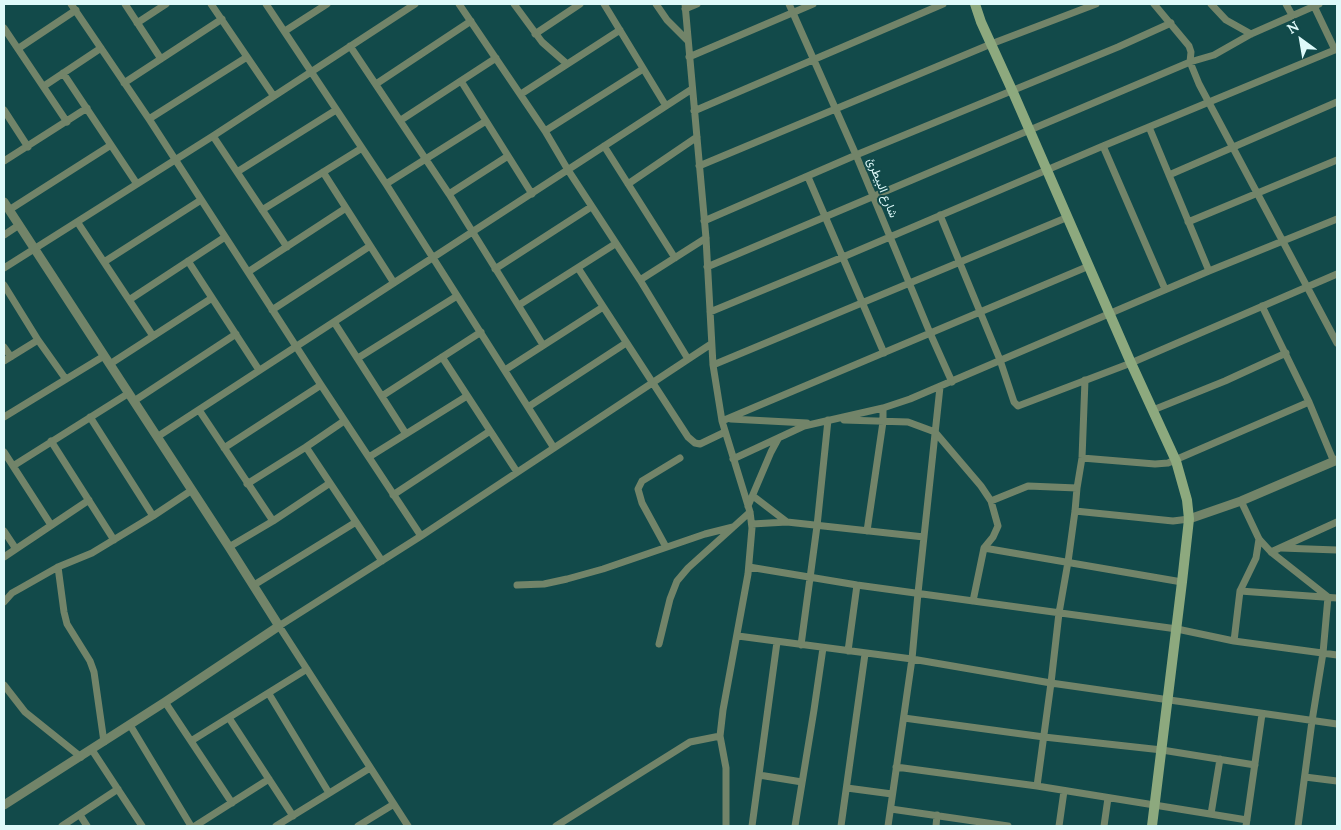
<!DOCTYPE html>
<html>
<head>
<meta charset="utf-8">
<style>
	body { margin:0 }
	#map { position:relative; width:1341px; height:830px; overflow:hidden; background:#124a4a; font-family:Lora,serif }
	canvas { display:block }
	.frame { position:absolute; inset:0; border:5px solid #dffafa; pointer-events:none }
	.north { position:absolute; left:1276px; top:15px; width:50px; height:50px; -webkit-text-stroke:4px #124a4a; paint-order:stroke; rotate:328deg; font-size:14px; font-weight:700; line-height:20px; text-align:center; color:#dffafa }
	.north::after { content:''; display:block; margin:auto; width:18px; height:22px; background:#dffafa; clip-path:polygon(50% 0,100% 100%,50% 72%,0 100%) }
</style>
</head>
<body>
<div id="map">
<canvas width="1341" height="830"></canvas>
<div class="frame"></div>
<div class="north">N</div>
</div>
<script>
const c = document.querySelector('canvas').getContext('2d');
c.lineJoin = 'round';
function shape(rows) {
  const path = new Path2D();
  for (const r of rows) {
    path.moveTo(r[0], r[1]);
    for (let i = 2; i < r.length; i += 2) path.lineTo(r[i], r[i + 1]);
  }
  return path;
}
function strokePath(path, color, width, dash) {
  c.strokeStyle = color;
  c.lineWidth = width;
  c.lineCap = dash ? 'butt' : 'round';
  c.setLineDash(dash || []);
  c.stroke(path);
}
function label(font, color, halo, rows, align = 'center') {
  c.font = font + ' Lora,Vazirmatn,serif';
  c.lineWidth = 4;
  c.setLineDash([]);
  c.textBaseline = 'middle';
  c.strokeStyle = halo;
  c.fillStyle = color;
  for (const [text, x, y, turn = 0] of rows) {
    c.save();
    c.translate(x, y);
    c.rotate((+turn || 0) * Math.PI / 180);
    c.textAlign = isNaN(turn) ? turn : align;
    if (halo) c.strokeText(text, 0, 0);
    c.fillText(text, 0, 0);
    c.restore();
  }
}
const minor = shape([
	[71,4,149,119,321,385,421,536],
	[125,4,161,59],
	[211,4,273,95],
	[266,4,386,184,554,448],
	[459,4,545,131,568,170,640,280,688,359],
	[514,4,542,42,567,64],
	[604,4,666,106],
	[656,4,667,20,688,41],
	[685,4,706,238,713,365,722,421,750,512,752,528,748,574,723,710,720,736,726,768,726,826],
	[789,4,856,155,930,333,952,382],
	[1154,4,1189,46,1191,52,1190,62,1199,84,1337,343],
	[1211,4,1226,20,1251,34],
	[1286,4,1292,15],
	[1314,6,1335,50],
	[685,9,697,4],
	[137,23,166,4],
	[4,28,67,122],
	[285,31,327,4],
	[535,34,580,4],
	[350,46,449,194,543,345],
	[19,48,76,10],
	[689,57,813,4],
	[63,73,137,184],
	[461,81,532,194],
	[124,83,222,19],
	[376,84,471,21],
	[44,86,101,48],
	[521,94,620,30],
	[4,110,28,147],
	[694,111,943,4],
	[149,119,247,57],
	[401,120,496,58],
	[1149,127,1209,271],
	[545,131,643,69],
	[213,136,287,247],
	[604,146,675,258],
	[1103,146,1165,289],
	[4,161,87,108],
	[699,166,991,44,1096,4],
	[237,172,336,110],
	[323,172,394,283],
	[1169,175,1337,102],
	[808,177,884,353],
	[386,184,486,121],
	[628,184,697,137],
	[449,194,508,156],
	[9,210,111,145],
	[262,210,362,148],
	[940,215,1000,360,1014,402,1018,406,1131,363,1337,274],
	[704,221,856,155,1118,47,1171,23],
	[1188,222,1337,160],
	[78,223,153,336],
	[4,235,19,225],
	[188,261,259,370],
	[104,262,201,200],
	[707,267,1190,62,1214,55,1251,34,1319,4],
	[4,268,213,136,415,4],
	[578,268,688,437,695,443,700,444,725,432],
	[495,269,591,207],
	[248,272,346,208],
	[640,280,706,238],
	[4,285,38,340,65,378],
	[129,300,225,237],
	[519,305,615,244],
	[1262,306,1309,402,1334,462],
	[272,310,370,246],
	[710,312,843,257,1103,146,1337,49],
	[334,322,406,434],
	[4,347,11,357],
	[442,357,517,472],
	[358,358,457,296],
	[4,361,38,340],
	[110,364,212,298],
	[713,365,1068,217],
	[505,370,603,307],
	[382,396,481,332],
	[134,401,236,334],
	[528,407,626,343],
	[199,410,273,521],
	[1153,410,1225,381,1286,353],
	[4,417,104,356],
	[90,417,153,516],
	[731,419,807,423],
	[844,420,908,422,935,432,981,486,991,501,998,526,993,537,984,548,973,601],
	[722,421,1089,266],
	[157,437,692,89],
	[51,441,114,540],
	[306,447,382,561],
	[224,448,321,385],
	[4,452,51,525],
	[369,457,467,396],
	[1082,458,1155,464,1168,463,1309,402],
	[733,459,804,426,883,408,910,399,1209,271,1337,219],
	[13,466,129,393],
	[247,484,306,447,344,421],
	[393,495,490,431],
	[753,496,787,522],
	[991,501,1028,486,1077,488],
	[1241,501,1259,539,1271,552,1328,597,1323,653,1312,721,1298,826],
	[748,506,771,452,778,439],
	[1075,511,1173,521,1189,519],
	[752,524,787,522,924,537],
	[4,531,16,549],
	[867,531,883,422,883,408],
	[229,547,273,521,330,483],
	[666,547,642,503,638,489,642,481,680,458],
	[984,548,1182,582],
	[1281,548,1337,550],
	[1271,552,1337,522],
	[4,557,89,500],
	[58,567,64,612,67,624,90,661,94,672,104,742],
	[749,567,857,585,1177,629,1234,641,1337,655],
	[254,585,356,522],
	[517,585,544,584,567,579,603,569,705,534,733,527],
	[1240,591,1337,598],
	[4,602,12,593,21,588,58,567,92,553,153,516,192,490],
	[738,636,912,659,1051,683,1337,724],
	[1234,641,1240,591,1256,558,1259,539],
	[659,644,670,599,677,581,688,568,750,512],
	[801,645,817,526,828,420],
	[848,651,857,585],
	[4,685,25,712,81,757],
	[269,694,329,793],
	[165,702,232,803],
	[229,718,293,816],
	[904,718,1044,737,1162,750,1255,765],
	[130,725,191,826],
	[191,741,307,669],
	[92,750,142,826],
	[896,767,1037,786,1247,820],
	[759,775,802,782],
	[1305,777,1337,781],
	[1037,786,1051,683,1059,613,1068,562,1075,511,1077,488,1082,458,1085,380],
	[847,788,892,794],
	[891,809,1008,826],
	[1211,814,1220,759],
	[80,815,87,826],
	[62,826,118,789],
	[195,826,269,779],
	[276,826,370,768],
	[358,826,394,804],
	[408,826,279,626,421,536,711,344],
	[556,826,690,742,720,736],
	[752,826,777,642],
	[795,826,814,710,823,648],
	[841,826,865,654],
	[888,826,912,659,918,593,940,387],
	[936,826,937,815],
	[1059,826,1064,791],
	[1104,826,1108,798],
	[1246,826,1262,714]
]);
const tertiary = shape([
	[4,202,229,547,279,626,165,702,4,805],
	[1189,519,1241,501,1337,460]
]);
const secondary = shape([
	[975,4,981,22,1012,90,1131,363,1176,461,1187,500,1189,519,1182,582,1152,826]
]);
const streetNames = [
	["شارع البيطرئ",882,188,68]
];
strokePath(minor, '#728469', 7);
strokePath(tertiary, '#728469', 9);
strokePath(secondary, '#8da97e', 10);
label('12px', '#dffafa', '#124a4a', streetNames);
</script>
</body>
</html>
